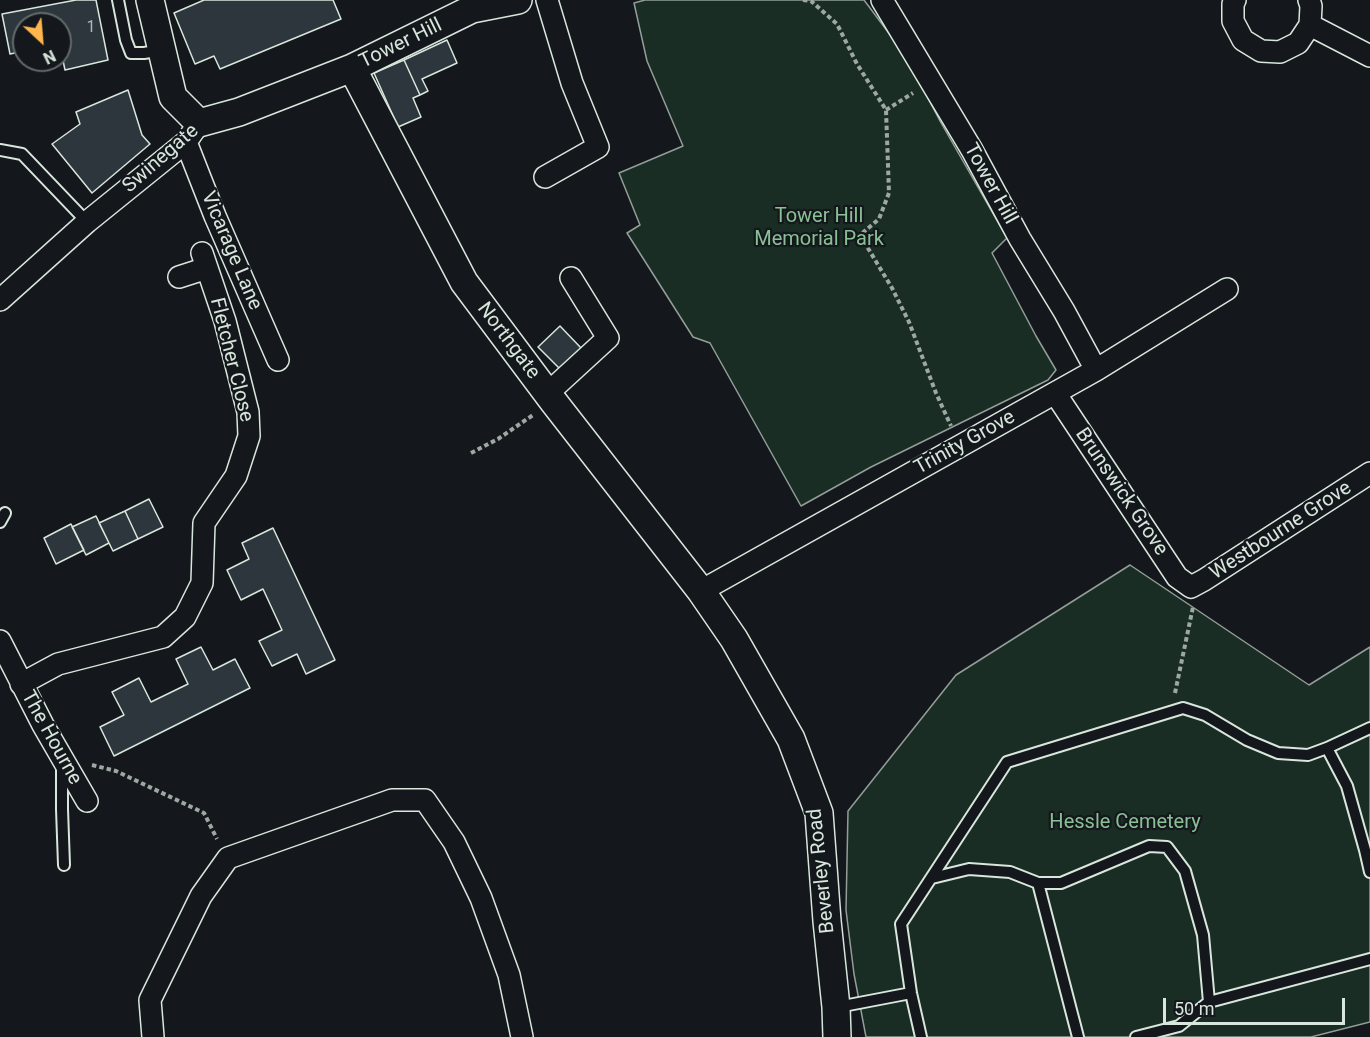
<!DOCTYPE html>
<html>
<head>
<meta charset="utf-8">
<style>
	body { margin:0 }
	#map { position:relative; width:1370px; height:1037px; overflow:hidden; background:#14181c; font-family:Roboto,sans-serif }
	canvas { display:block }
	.north { position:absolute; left:12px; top:12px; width:60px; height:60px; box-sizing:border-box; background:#14181c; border:2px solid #626a69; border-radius:50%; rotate:154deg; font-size:16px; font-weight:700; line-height:24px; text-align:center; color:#d8e6dc }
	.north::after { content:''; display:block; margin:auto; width:21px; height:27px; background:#ffb74d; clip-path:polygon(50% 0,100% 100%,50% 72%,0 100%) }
	.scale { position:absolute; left:1163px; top:998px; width:182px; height:27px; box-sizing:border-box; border:3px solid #d8e6dc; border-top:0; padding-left:8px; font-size:18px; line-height:21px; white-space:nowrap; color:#d8e6dc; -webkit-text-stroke:4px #14181c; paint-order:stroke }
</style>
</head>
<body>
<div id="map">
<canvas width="1370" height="1037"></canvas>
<div class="north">N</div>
<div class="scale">50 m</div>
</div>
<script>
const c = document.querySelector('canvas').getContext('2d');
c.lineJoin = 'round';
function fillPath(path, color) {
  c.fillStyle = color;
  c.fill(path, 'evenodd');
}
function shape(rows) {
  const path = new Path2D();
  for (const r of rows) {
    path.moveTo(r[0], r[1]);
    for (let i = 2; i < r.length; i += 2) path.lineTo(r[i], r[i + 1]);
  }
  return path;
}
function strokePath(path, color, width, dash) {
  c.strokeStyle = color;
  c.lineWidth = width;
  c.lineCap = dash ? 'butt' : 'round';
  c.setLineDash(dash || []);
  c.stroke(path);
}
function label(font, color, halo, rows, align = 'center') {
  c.font = font + ' Roboto,sans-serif';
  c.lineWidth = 4.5;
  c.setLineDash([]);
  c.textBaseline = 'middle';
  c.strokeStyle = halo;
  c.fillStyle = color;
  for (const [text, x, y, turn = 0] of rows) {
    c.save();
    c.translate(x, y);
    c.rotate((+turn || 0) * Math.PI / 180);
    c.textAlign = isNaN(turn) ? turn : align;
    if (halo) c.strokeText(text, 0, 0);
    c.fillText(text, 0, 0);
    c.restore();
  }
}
const green = shape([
	[645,0,864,0,906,56,940,121,1007,238,992,253,1036,336,1056,370,1048,380,871,467,801,506,710,343,693,337,627,233,640,225,619,173,683,146,647,61,634,3,645,0],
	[1130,565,1309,685,1370,647,1370,1022,1311,1037,866,1037,854,974,846,910,848,811,956,675,1130,565]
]);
const building = shape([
	[76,0,96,0,108,60,65,70,60,46,60,24,24,24,24,51,10,54,2,14,76,0],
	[204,0,333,0,341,19,220,69,214,56,195,64,174,13,204,0],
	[447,40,457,63,422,79,428,91,420,95,404,60,447,40],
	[404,60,420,95,413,98,421,117,398,127,374,73,404,60],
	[128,90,142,135,150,144,92,193,52,144,80,124,76,112,128,90],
	[560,326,582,349,561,370,538,347,560,326],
	[149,499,163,527,138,539,125,511,149,499],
	[125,511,138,539,113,551,99,523,125,511],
	[96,516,109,543,86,555,72,527,96,516],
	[71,524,84,550,56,564,44,538,71,524],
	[273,528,335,660,306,674,297,654,272,666,259,641,282,630,263,589,241,600,227,570,249,559,242,543,273,528],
	[201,647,213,670,235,659,250,688,114,756,100,727,124,715,112,692,139,678,151,702,188,684,176,659,201,647]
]);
const path = shape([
	[803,0,811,1,837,24,857,64,886,110,889,193,879,219,860,235,892,288,909,322,936,393,951,426],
	[886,110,913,93],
	[471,453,498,439,533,415],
	[1175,693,1193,607],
	[92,765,116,771,204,813,217,839]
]);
const service = shape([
	[118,0,126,40,131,53,144,53,162,50],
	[0,150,22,154,87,222],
	[0,522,5,513],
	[1327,748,1347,786,1365,850,1370,872],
	[62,767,62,809,64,865],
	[932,878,969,869,1010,872,1038,883,1061,883,1149,846,1167,847,1185,871,1203,935,1209,1002],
	[1038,883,1078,1037],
	[838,1007,911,993],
	[921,1037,911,993,901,924,1007,762,1183,708,1205,715,1247,740,1278,753,1308,755,1327,748,1370,728],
	[1136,1037,1179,1026,1209,1002,1370,959]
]);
const minor = shape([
	[882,0,972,150,1020,239,1064,311,1096,370],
	[1235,0,1233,4,1233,21,1243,40,1261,51,1280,52,1298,43,1310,25,1311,6,1309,0],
	[1310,25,1370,56],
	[186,142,215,216,278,360],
	[545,177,598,147,572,83,547,0],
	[179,277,207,268],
	[0,300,87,222,186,142,199,123],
	[548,393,608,338,571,278],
	[1055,393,1177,577,1191,587,1204,580,1370,473],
	[701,591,1096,370,1227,289],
	[0,641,43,725,87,801],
	[21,684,58,664,163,637,185,617,202,583,204,523,236,476,249,436,248,412,225,321,202,253],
	[153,1037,150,1000,201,896,228,858,392,800,425,800,454,842,481,898,509,975,522,1037]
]);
const tertiary = shape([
	[150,0,173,97,199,123,239,112,352,68,472,9,518,0],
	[352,68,464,282,553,401,701,591,734,639,791,739,819,813,827,921,836,1007,837,1037]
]);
const numberNames = [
	["1",91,28]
];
const streetNames = [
	["Tower Hill",401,44,-26],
	["Swinegate",161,159,-41],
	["Tower Hill",990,184,61],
	["Vicarage Lane",231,251,67],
	["Northgate",508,341,53],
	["Fletcher Close",231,360,76],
	["Trinity Grove",965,443,-29],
	["Brunswick Grove",1121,492,56],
	["Westbourne Grove",1281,531,-33],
	["The Hourne",51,738,61],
	["Beverley Road",822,871,-96]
];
const parkNames = [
	["Tower Hill",819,217],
	["Memorial Park",819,240],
	["Hessle Cemetery",1125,823]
];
fillPath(green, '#1a2d24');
strokePath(green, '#939e99', 1.5);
fillPath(building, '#2c363c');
strokePath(building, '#d8e6dc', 1.5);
strokePath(service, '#d8e6dc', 14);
strokePath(minor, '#d8e6dc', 24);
strokePath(tertiary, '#d8e6dc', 30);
strokePath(path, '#9da8a2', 4, [4.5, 3]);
strokePath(service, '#14181c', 10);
strokePath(minor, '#14181c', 21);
strokePath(tertiary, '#14181c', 27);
label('16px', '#adbab4', null, numberNames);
label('20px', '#d8e6dc', '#14181c', streetNames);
label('20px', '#8ac095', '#14181c', parkNames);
</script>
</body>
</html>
